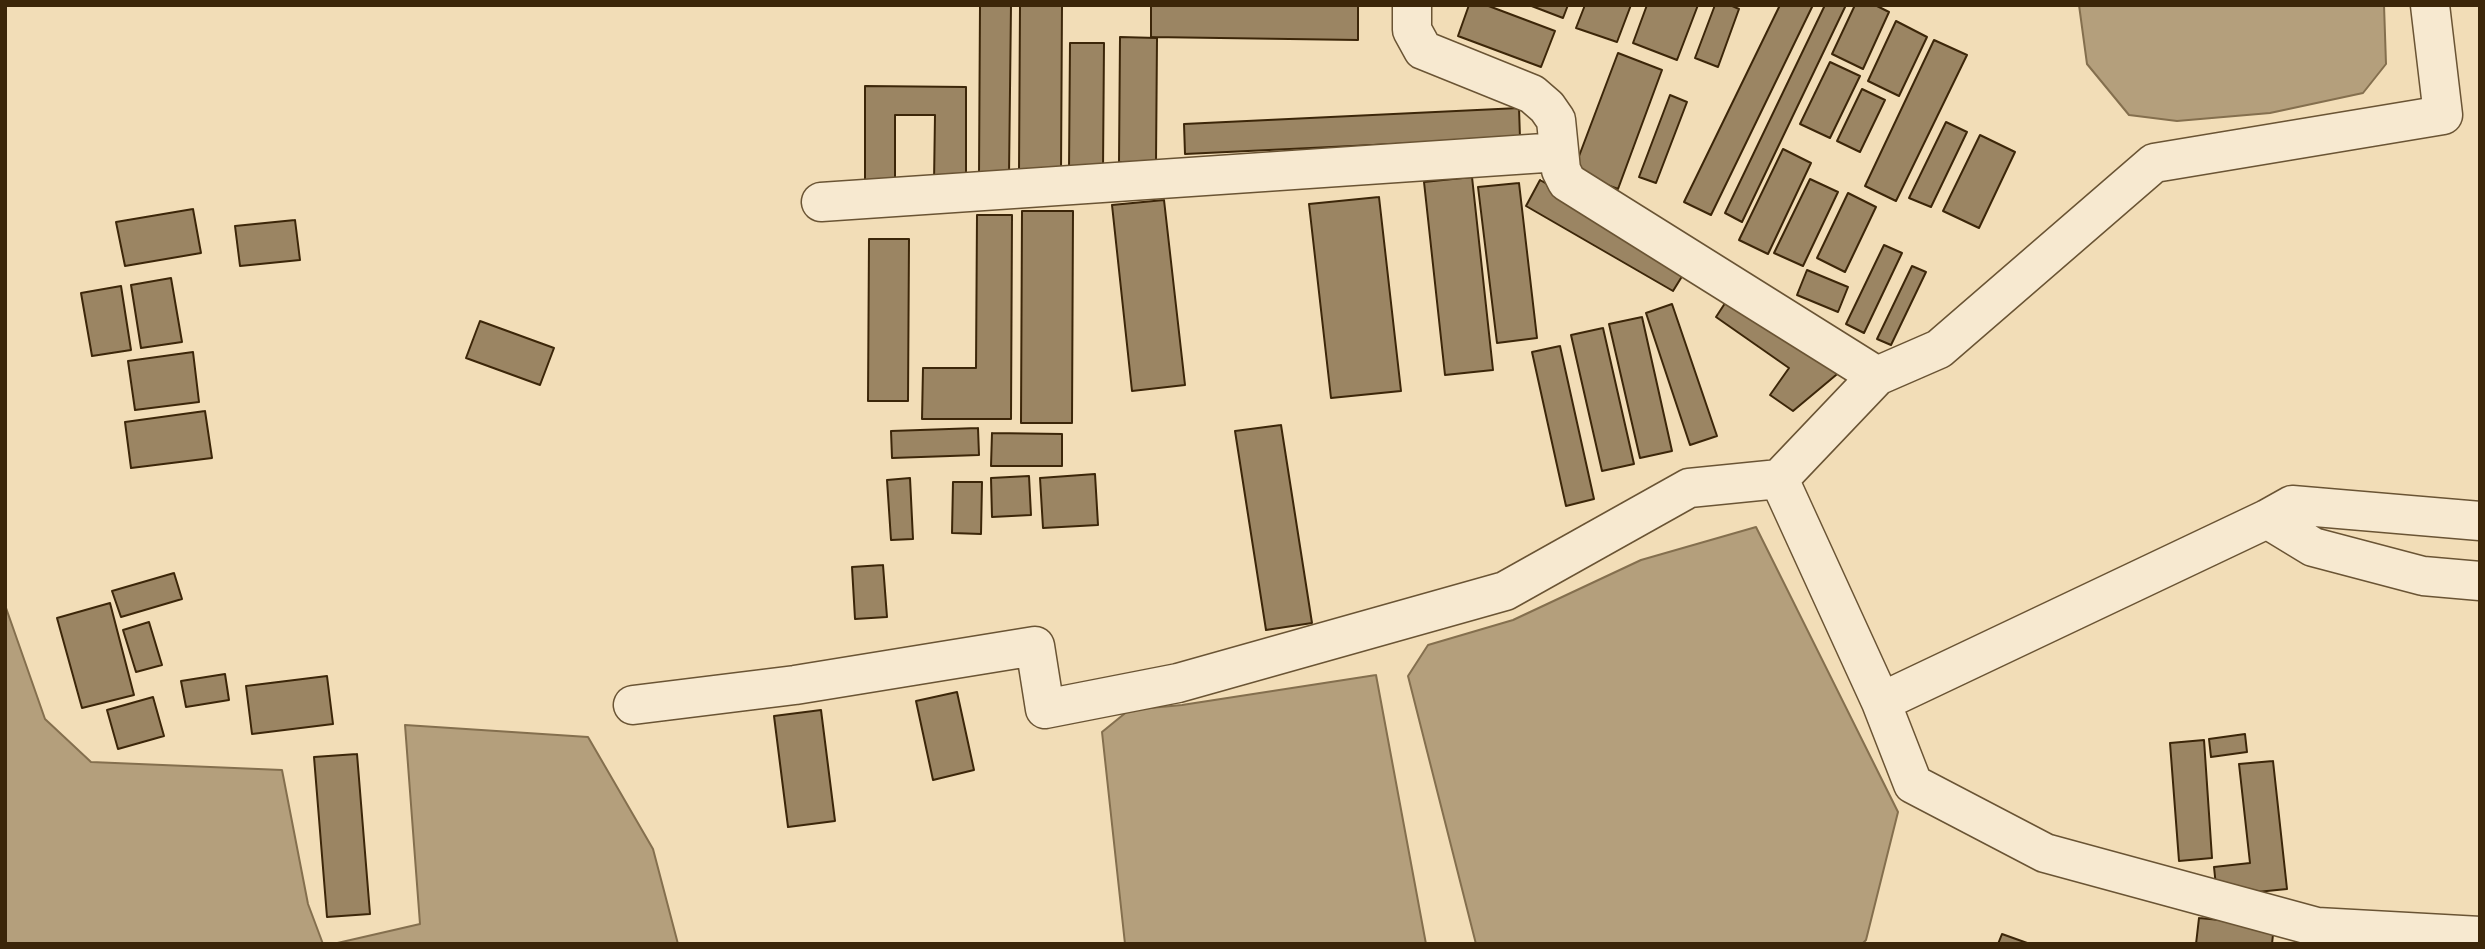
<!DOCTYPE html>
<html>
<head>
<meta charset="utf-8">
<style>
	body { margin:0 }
	#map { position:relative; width:2485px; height:949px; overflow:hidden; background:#f2ddb7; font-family:"Libre Caslon Text",serif }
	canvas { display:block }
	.frame { position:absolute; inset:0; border:7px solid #3c2609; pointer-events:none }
</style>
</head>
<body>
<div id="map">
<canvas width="2485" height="949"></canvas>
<div class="frame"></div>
</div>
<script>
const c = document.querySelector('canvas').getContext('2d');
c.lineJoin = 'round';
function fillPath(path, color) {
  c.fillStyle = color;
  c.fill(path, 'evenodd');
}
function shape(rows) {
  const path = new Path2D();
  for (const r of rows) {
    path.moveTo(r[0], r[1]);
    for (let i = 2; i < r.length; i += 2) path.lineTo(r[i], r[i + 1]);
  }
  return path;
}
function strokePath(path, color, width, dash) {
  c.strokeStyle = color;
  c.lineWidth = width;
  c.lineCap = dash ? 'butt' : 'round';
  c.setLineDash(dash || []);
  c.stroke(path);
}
const water = shape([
	[2079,5,2384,5,2386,64,2363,93,2270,113,2177,121,2129,115,2087,64,2079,5],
	[1756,527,1898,812,1866,940,1862,944,1476,944,1408,676,1428,645,1513,620,1641,560,1756,527],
	[5,605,45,719,91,762,282,770,308,904,323,944,5,944,5,605],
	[1376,675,1426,944,1125,944,1102,732,1129,710,1182,705,1376,675],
	[405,725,588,737,653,849,678,944,333,944,420,924,405,725]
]);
const building = shape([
	[980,5,1011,5,1009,176,979,176,980,5],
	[1020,5,1062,5,1061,173,1019,172,1020,5],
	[1151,5,1358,5,1358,40,1151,37,1151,5],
	[1469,5,1486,5,1555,31,1541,67,1458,36,1469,5],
	[1529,5,1568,5,1563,18,1529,5],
	[1585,5,1631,5,1617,42,1576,28,1585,5],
	[1647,5,1698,5,1677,60,1633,43,1647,5],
	[1715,5,1730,5,1739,9,1718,67,1695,58,1715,5],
	[1780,5,1813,5,1711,215,1684,202,1780,5],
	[1825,5,1846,5,1742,222,1725,213,1825,5],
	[1855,5,1875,5,1889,12,1863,69,1832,54,1855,5],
	[1896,21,1927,37,1899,96,1868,81,1896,21],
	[1120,37,1157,38,1156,162,1119,162,1120,37],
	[1934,40,1967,55,1896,201,1865,186,1934,40],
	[1070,43,1104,43,1103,170,1069,170,1070,43],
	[1618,53,1662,70,1618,189,1573,172,1618,53],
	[1830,62,1860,76,1830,138,1800,124,1830,62],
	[865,86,966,87,966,183,934,183,935,115,895,115,895,183,865,182,865,86],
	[1862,89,1885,100,1860,152,1837,141,1862,89],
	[1670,95,1687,102,1656,183,1639,177,1670,95],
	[1519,108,1520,138,1185,154,1184,124,1519,108],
	[1946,122,1967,132,1931,207,1909,198,1946,122],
	[1980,135,2015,152,1979,228,1943,211,1980,135],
	[1783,149,1811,163,1768,254,1739,240,1783,149],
	[1472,177,1493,370,1445,375,1424,182,1472,177],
	[1810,179,1838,192,1803,266,1774,253,1810,179],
	[1540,180,1689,265,1673,291,1526,206,1540,180],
	[1519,183,1537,338,1497,343,1478,187,1519,183],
	[1848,193,1876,207,1845,272,1817,258,1848,193],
	[1379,197,1401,391,1331,398,1309,204,1379,197],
	[1164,200,1185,385,1132,391,1112,205,1164,200],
	[193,209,201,253,125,266,116,222,193,209],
	[1022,211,1073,211,1072,423,1021,423,1022,211],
	[977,215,1012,215,1011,419,922,419,923,368,976,368,977,215],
	[295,220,300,260,240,266,235,226,295,220],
	[869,239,909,239,908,401,868,401,869,239],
	[1884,245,1902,253,1864,333,1846,324,1884,245],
	[1912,266,1926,272,1891,345,1877,339,1912,266],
	[1807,270,1848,287,1838,312,1797,295,1807,270],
	[171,278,182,342,141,348,131,285,171,278],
	[121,286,131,350,92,356,81,293,121,286],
	[1731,294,1842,370,1793,411,1770,395,1789,368,1716,317,1731,294],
	[1672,304,1717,436,1690,445,1646,313,1672,304],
	[1642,317,1672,451,1640,458,1609,324,1642,317],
	[480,321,554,348,540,385,466,358,480,321],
	[1603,328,1634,464,1602,471,1571,335,1603,328],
	[1560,346,1594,499,1566,506,1532,352,1560,346],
	[193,352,199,402,135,410,128,361,193,352],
	[205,411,212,458,131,468,125,422,205,411],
	[1281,425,1312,623,1266,630,1235,431,1281,425],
	[978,428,979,455,892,458,891,431,978,428],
	[992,433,1062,434,1062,466,991,466,992,433],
	[1095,474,1098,525,1043,528,1040,478,1095,474],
	[1029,476,1031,515,992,517,991,478,1029,476],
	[910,478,913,539,891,540,887,480,910,478],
	[953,482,982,482,981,534,952,533,953,482],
	[883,565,887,617,855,619,852,567,883,565],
	[174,573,182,599,121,617,112,591,174,573],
	[110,603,134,695,82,708,57,618,110,603],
	[149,622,162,665,136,672,123,630,149,622],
	[225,674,229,700,186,707,181,681,225,674],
	[327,676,333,724,252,734,246,686,327,676],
	[957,692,974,770,933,780,916,701,957,692],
	[153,697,164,736,118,749,107,710,153,697],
	[821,710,835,821,788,827,774,716,821,710],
	[2245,734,2247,752,2211,757,2209,739,2245,734],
	[2204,740,2212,858,2179,861,2170,743,2204,740],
	[357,754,370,914,327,917,314,757,357,754],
	[2273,761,2287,889,2217,896,2214,867,2250,863,2239,764,2273,761],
	[2199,918,2274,925,2272,944,2196,944,2199,918],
	[2002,934,2030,944,1998,944,2002,934]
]);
const minor = shape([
	[1412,5,1412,30,1423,50,1532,94,1547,107,1556,120,1561,170,1567,182,1877,376],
	[821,202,1559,152],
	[1779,479,1881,702,1913,784,2045,853,2317,927,2480,936],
	[2267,519,2313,547,2423,576,2480,581],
	[1881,702,2267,519,2292,505,2480,521],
	[633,705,795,685,1035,646,1045,709,1178,683,1505,591,1689,488,1779,479,1877,376,1939,349,2154,163,2443,115,2430,5]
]);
fillPath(water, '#b49f7c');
strokePath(water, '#846f4e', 2);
fillPath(building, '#9b8563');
strokePath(building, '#3c2609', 2);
strokePath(minor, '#6a5434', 41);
strokePath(minor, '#f7e9d0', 38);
</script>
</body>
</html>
